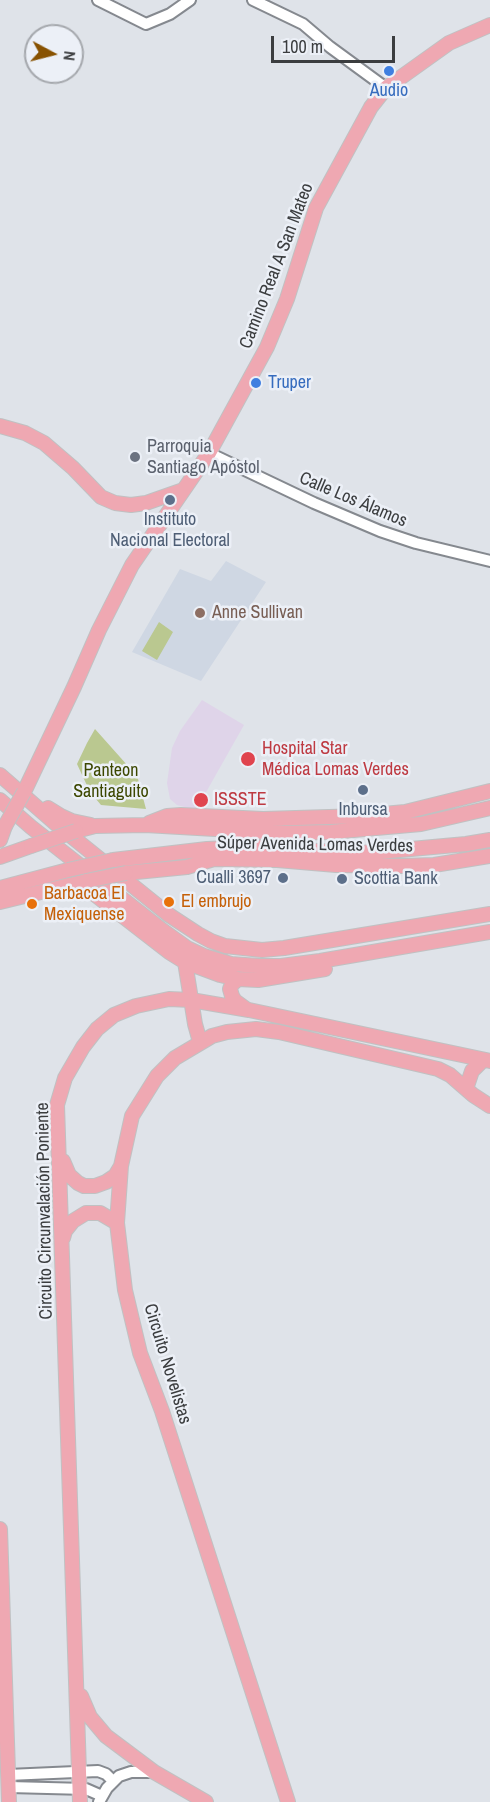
<!DOCTYPE html>
<html>
<head>
<meta charset="utf-8">
<style>
	body { margin:0 }
	#map { position:relative; width:490px; height:1802px; overflow:hidden; background:#dfe3e9; font-family:"Archivo Narrow",sans-serif }
	canvas { display:block }
	.north { position:absolute; left:24px; top:24px; width:60px; height:60px; box-sizing:border-box; background:#ecf0f7; border:2px solid #a5a8ad; border-radius:50%; rotate:97deg; font-size:16px; font-weight:700; line-height:24px; text-align:center; color:#3b3d3f }
	.north::after { content:''; display:block; margin:auto; width:21px; height:27px; background:#885201; clip-path:polygon(50% 0,100% 100%,50% 72%,0 100%) }
	.scale { position:absolute; left:271px; top:36px; width:124px; height:27px; box-sizing:border-box; border:3px solid #3b3d3f; border-top:0; padding-left:8px; font-size:18px; line-height:21px; white-space:nowrap; color:#3b3d3f; -webkit-text-stroke:4px #ecf0f7; paint-order:stroke }
</style>
</head>
<body>
<div id="map">
<canvas width="490" height="1802"></canvas>
<div class="north">N</div>
<div class="scale">100 m</div>
</div>
<script>
const c = document.querySelector('canvas').getContext('2d');
c.lineJoin = 'round';
function fillPath(path, color) {
  c.fillStyle = color;
  c.fill(path, 'evenodd');
}
function shape(rows) {
  const path = new Path2D();
  for (const r of rows) {
    path.moveTo(r[0], r[1]);
    for (let i = 2; i < r.length; i += 2) path.lineTo(r[i], r[i + 1]);
  }
  return path;
}
function strokePath(path, color, width, dash) {
  c.strokeStyle = color;
  c.lineWidth = width;
  c.lineCap = dash ? 'butt' : 'round';
  c.setLineDash(dash || []);
  c.stroke(path);
}
function label(font, color, halo, rows, align = 'center') {
  c.font = font + ' "Archivo Narrow",sans-serif';
  c.lineWidth = 5;
  c.setLineDash([]);
  c.textBaseline = 'middle';
  c.strokeStyle = halo;
  c.fillStyle = color;
  for (const [text, x, y, turn = 0] of rows) {
    c.save();
    c.translate(x, y);
    c.rotate((+turn || 0) * Math.PI / 180);
    c.textAlign = isNaN(turn) ? turn : align;
    if (halo) c.strokeText(text, 0, 0);
    c.fillText(text, 0, 0);
    c.restore();
  }
}
const built = shape([
	[226,561,266,582,201,681,132,652,180,569,211,581]
]);
const medical = shape([
	[202,700,244,725,196,810,177,805,170,799,167,783,172,748,180,731]
]);
const green = shape([
	[159,622,173,632,157,660,142,651],
	[95,729,128,766,138,779,146,809,101,805,90,792,77,764,87,743]
]);
const minor = shape([
	[98,0,146,24,170,14,190,0],
	[253,0,303,24,330,47,386,88],
	[209,453,314,503,380,531,416,543,490,561],
	[8,1775,98,1771,106,1774,113,1781],
	[9,1787,86,1789,102,1796],
	[99,1802,107,1788,119,1776,131,1772,154,1772]
]);
const major = shape([
	[0,426,25,433,44,443,73,468,101,497,115,503,131,505,146,503,183,490],
	[0,775,55,823,169,915,198,934,211,941,225,946,262,950,284,948,490,914],
	[24,792,74,687,99,630,132,565,209,453,267,347,287,299,316,208,371,107,386,88,449,43,490,25],
	[0,800,31,827,162,930,187,948,204,956,231,964,259,966,281,966,320,961,490,932],
	[48,808,61,816,72,821,91,825],
	[149,823,167,816,181,815,263,819,362,816,405,812,490,791],
	[76,831,95,826,145,825,285,833,331,832,421,824,490,808],
	[0,840,5,826],
	[0,857,31,846],
	[113,860,207,849,250,847,352,853,378,852,466,844,490,840],
	[126,873,187,867,214,859,277,860,336,865,402,866,434,865,490,856],
	[80,883,169,952,185,962,220,975,238,979,258,980,325,969],
	[0,888,68,870],
	[0,902,86,881],
	[185,962,195,1024,200,1042],
	[238,979,232,984,230,989,232,996,235,1001,246,1009],
	[466,1089,472,1071,483,1060],
	[63,1161,69,1175,78,1183,84,1186,95,1186,106,1182,115,1176,121,1166],
	[63,1238,65,1231,73,1221,86,1213,100,1213,117,1223],
	[0,1529,9,1802],
	[81,1696,90,1717,106,1736,154,1772,206,1802],
	[80,1802,57,1105,65,1078,83,1047,97,1029,114,1015,136,1006,169,999,191,1000,249,1010,490,1061],
	[288,1802,162,1411,140,1353,125,1290,117,1223,121,1166,132,1116,157,1076,175,1058,212,1036,227,1032,256,1029,279,1032,438,1069,450,1075,473,1095,490,1106]
]);
const majorBridge = shape([
	[5,826,24,792],
	[31,846,76,831],
	[68,870,113,860],
	[86,881,126,873]
]);
const markers = [
	[389,71,6,"#3f7fe0"],
	[256,383,6,"#3f7fe0"],
	[135,457,6,"#6b7280"],
	[170,500,6,"#5c6f8a"],
	[200,613,6,"#8d6e63"],
	[248,759,8,"#e0444e"],
	[363,790,6,"#5c6f8a"],
	[201,800,8,"#e0444e"],
	[283,878,6,"#5c6f8a"],
	[342,879,6,"#5c6f8a"],
	[169,902,6,"#e8710a"],
	[32,904,6,"#e8710a"]
];
const shopNames = [
	["Audio",389,91],
	["Truper",268,383,"left"]
];
const streetNames = [
	["Camino Real A San Mateo",277,266,-69],
	["Calle Los Álamos",353,500,23],
	["Súper Avenida Lomas Verdes",315,845,1],
	["Circuito Circunvalación Poniente",45,1211,-91],
	["Circuito Novelistas",167,1364,73]
];
const worshipNames = [
	["Parroquia",147,447],
	["Santiago Apóstol",147,468]
];
const serviceNames = [
	["Instituto",170,520],
	["Nacional Electoral",170,541],
	["Inbursa",363,810],
	["Cualli 3697",271,878,"right"],
	["Scottia Bank",354,879,"left"]
];
const educationNames = [
	["Anne Sullivan",212,613]
];
const healthNames = [
	["Hospital Star",262,749],
	["Médica Lomas Verdes",262,770],
	["ISSSTE",214,800]
];
const parkNames = [
	["Panteon",111,771],
	["Santiaguito",111,792]
];
const foodNames = [
	["Barbacoa El",44,894],
	["Mexiquense",44,915],
	["El embrujo",181,902]
];
fillPath(built, '#cfd7e3');
fillPath(medical, '#dfd4e9');
fillPath(green, '#bac890');
strokePath(minor, '#85898f', 14);
strokePath(major, '#c0c1c2', 16);
strokePath(minor, '#fff', 10);
strokePath(major, '#efa8b2', 14);
strokePath(majorBridge, '#c0c1c2', 16, []);
strokePath(majorBridge, '#efa8b2', 14);
for (const [x, y, r, color] of markers) {
  const dot = new Path2D();
  dot.arc(x, y, r, 0, 2 * Math.PI);
  c.fillStyle = color;
  c.fill(dot);
  strokePath(dot, '#ecf0f7', 2);
}
label('18px', '#366cbe', '#ecf0f7', shopNames);
label('18px', '#3b3d3f', '#ecf0f7', streetNames);
label('18px', '#5b616d', '#ecf0f7', worshipNames, 'left');
label('18px', '#4e5e75', '#ecf0f7', serviceNames);
label('18px', '#785e54', '#ecf0f7', educationNames, 'left');
label('18px', '#be3a42', '#ecf0f7', healthNames, 'left');
label('18px', '#3c4700', '#ecf0f7', parkNames);
label('18px', '#c56008', '#ecf0f7', foodNames, 'left');
</script>
</body>
</html>
